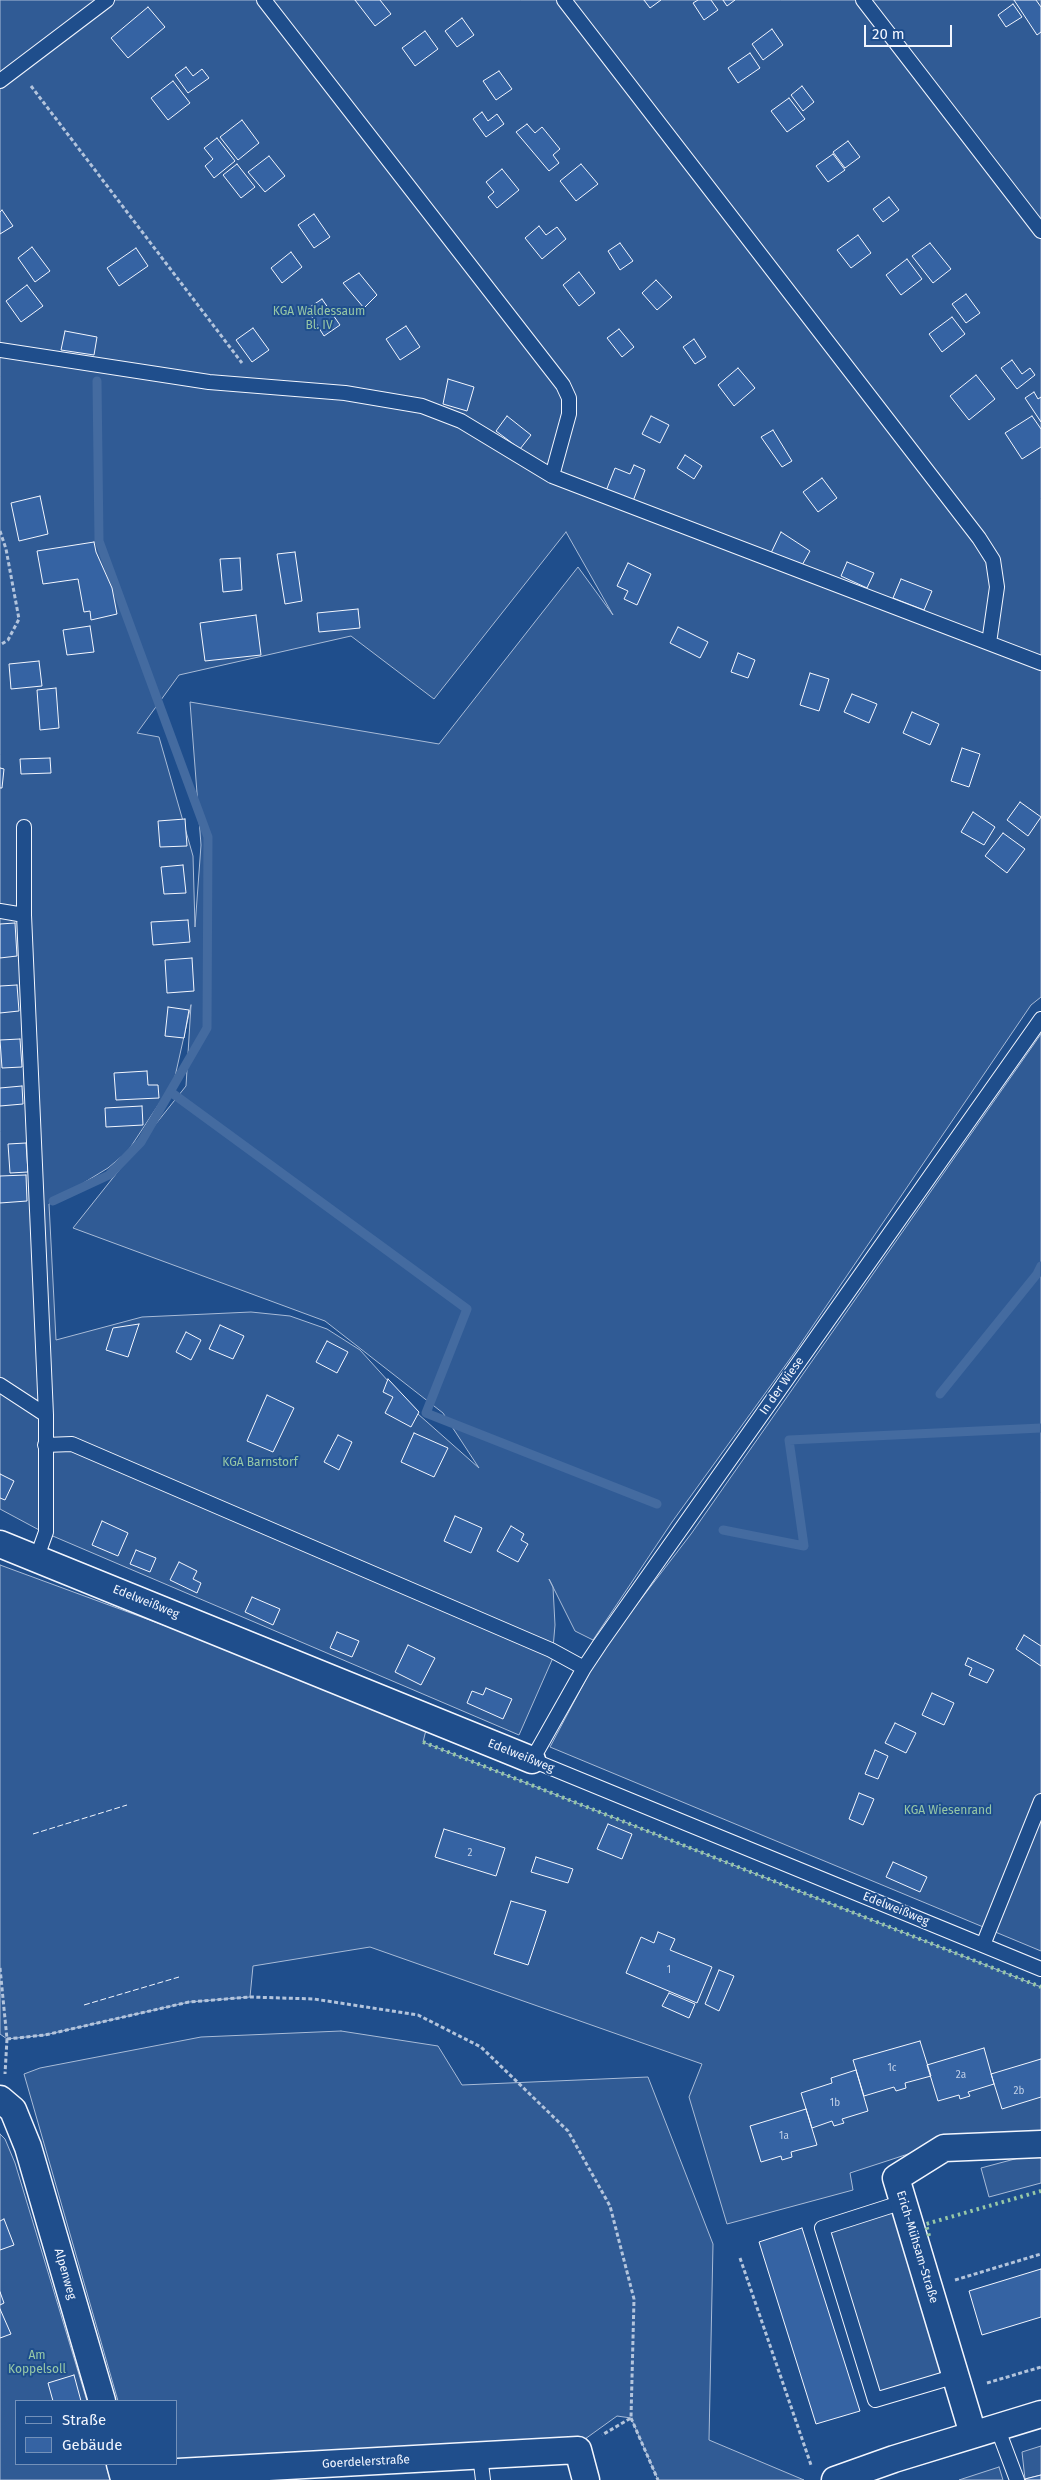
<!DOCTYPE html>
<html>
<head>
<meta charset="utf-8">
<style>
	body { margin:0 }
	#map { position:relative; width:1041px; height:2480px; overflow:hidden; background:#1f4e8c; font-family:"Fira Sans",sans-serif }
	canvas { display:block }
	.legend { position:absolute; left:15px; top:2400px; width:162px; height:65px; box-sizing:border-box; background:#1f4e8c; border:1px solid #7391ba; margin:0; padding:6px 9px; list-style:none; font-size:15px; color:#f2f6ff }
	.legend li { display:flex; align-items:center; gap:10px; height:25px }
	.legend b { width:25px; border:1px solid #7391ba }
	.scale { position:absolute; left:864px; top:25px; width:88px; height:22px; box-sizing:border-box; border:2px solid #f2f6ff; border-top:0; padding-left:6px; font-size:15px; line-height:18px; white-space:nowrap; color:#f2f6ff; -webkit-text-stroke:4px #1f4e8c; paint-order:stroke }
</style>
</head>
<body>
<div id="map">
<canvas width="1041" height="2480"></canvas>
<ul class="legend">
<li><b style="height:6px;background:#1f4e8c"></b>Straße</li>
<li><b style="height:14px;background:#3563a3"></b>Gebäude</li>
</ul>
<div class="scale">20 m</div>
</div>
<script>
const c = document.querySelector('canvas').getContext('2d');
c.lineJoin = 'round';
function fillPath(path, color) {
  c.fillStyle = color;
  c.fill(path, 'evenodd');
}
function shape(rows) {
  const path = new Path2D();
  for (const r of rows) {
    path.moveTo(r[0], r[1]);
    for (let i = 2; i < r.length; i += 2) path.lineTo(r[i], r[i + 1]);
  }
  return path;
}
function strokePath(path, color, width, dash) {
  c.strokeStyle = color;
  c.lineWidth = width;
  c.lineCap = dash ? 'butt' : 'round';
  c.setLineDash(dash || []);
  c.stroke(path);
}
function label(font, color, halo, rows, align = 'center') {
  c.font = font + ' "Fira Sans",sans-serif';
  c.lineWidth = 4;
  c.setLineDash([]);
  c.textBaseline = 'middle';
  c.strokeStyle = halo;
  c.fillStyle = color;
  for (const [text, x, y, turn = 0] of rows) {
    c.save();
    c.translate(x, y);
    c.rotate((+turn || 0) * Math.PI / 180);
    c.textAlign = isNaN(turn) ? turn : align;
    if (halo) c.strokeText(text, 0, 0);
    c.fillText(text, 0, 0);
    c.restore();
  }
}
const built = shape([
	[0,0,1041,0,1041,997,1031,1005,795,1352,672,1522,593,1640,575,1631,549,1579,553,1587,555,1625,552,1660,519,1735,41,1531,0,1509,0,0],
	[566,532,613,615,578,567,439,744,190,702,201,845,195,927,193,856,159,737,137,733,179,675,351,636,434,699,566,532],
	[191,1005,186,1086,73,1228,325,1321,443,1413,479,1468,418,1414,360,1350,327,1329,290,1316,251,1312,142,1317,56,1340,49,1204,108,1168,128,1151,174,1081,191,1005],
	[1041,1034,1041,1951,550,1747,601,1651,691,1534,1041,1034],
	[0,1565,204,1640,426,1730,423,1742,1041,1987,1041,2135,948,2141,850,2173,853,2190,727,2224,689,2097,702,2064,370,1947,253,1966,250,1997,189,2002,45,2035,7,2039,0,2034,0,1565],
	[341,2031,438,2046,462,2085,648,2077,713,2244,709,2440,804,2480,658,2480,631,2418,617,2416,585,2439,176,2461,176,2401,118,2401,24,2074,40,2068,201,2037,341,2031],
	[0,2134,5,2139,15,2163,87,2401,16,2401,16,2464,106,2464,110,2480,0,2480,0,2134],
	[1041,2152,1041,2183,989,2197,981,2168,1041,2152],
	[892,2206,946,2378,875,2400,822,2228,892,2206],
	[1041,2446,1041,2475,1025,2479,1022,2452,1041,2446],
	[999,2467,1003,2480,959,2480,999,2467]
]);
const stream = shape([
	[172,1093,467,1309,426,1413,657,1504],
	[53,1201,109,1175,141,1142,207,1028,208,837,99,541,97,381],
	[940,1394,1037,1274,1041,1266],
	[723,1530,804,1546,789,1440,1041,1428]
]);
const building = shape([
	[355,0,380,0,391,14,375,26,355,0],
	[644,0,661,0,650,8,644,0],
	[698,0,711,0,718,10,704,20,693,3,698,0],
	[723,0,735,0,727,6,723,0],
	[1014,0,1036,0,1041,7,1041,32,1037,35,1014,0],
	[1013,4,1022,17,1006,27,998,15,1013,4],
	[148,7,165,27,128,58,111,38,148,7],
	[462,18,474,35,457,47,445,31,462,18],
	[772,29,783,45,763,60,752,44,772,29],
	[425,31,438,49,415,66,402,48,425,31],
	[750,53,760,68,738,83,728,68,750,53],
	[186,67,193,76,202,69,209,78,188,93,175,75,186,67],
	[499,71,512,89,496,100,483,81,499,71],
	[173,81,190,103,168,120,151,98,173,81],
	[802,86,814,102,803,111,791,95,802,86],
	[789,98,805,119,787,132,771,111,789,98],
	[482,112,488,121,497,114,504,124,486,137,473,119,482,112],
	[242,120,259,143,238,160,220,137,242,120],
	[527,124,535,133,542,127,560,149,553,155,559,163,549,171,516,132,527,124],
	[217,138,235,161,214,178,205,166,213,159,204,148,217,138],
	[848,141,860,157,845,168,833,152,848,141],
	[833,154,845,170,828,182,816,166,833,154],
	[269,156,285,176,265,192,248,172,269,156],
	[237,164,255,187,241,198,223,175,237,164],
	[581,164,598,184,576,201,560,181,581,164],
	[502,169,519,190,497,208,488,197,494,192,486,182,502,169],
	[889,197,899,210,883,222,873,209,889,197],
	[2,210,13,226,0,234,0,212,2,210],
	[314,214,330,237,314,248,298,225,314,214],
	[539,226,546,235,557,227,566,239,542,259,525,238,539,226],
	[858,235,871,253,851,268,837,250,858,235],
	[620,243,633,261,620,270,608,251,620,243],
	[930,243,951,269,933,283,912,256,930,243],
	[32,247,50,271,35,282,18,258,32,247],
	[136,248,148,266,119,286,107,268,136,248],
	[291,252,302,267,282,283,271,268,291,252],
	[907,259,922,279,901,295,886,275,907,259],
	[579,272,595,293,579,306,563,285,579,272],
	[359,273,377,295,364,308,343,283,359,273],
	[656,280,672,297,657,310,642,293,656,280],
	[27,285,43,306,21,322,6,301,27,285],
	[966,294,980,313,966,323,952,304,966,294],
	[322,299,340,325,324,336,307,309,322,299],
	[952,317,965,334,942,352,929,334,952,317],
	[406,326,420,347,400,360,386,339,406,326],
	[253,328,269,350,252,362,236,340,253,328],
	[619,329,634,347,622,357,607,338,619,329],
	[65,331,97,337,94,355,61,350,65,331],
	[694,339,706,357,695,364,683,347,694,339],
	[1012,360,1022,374,1030,368,1035,375,1017,389,1001,368,1012,360],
	[738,368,755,388,734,406,718,385,738,368],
	[976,375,995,399,969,420,950,396,976,375],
	[448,379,474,387,467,411,443,404,448,379],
	[1034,392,1038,399,1041,397,1041,422,1025,398,1034,392],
	[507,416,531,435,520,449,496,431,507,416],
	[651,416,669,425,660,443,642,434,651,416],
	[1032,416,1041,429,1041,447,1022,459,1005,433,1032,416],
	[773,430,792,461,782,467,761,437,773,430],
	[685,455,702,466,694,479,677,468,685,455],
	[634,465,645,470,633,501,606,491,615,468,630,474,634,465],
	[822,478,837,498,818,512,803,492,822,478],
	[40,496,48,534,19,541,11,503,40,496],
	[781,532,810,551,801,567,771,553,781,532],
	[94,542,96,552,112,588,117,614,91,620,90,611,84,612,78,579,43,584,37,551,94,542],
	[295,552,302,601,285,604,277,554,295,552],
	[240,558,242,590,223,592,220,559,240,558],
	[847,562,874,573,867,588,841,576,847,562],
	[628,563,651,574,637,605,624,599,628,591,617,586,628,563],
	[901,579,932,591,924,610,893,598,901,579],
	[358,609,360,628,319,632,317,613,358,609],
	[256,615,261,655,205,661,200,623,256,615],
	[90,626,94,652,67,655,63,630,90,626],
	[678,627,708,642,700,658,670,643,678,627],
	[738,653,755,660,748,678,731,672,738,653],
	[39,661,42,686,11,689,9,664,39,661],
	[810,673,829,679,819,711,800,705,810,673],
	[56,688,59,728,40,730,37,690,56,688],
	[852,694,877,704,869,723,844,712,852,694],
	[912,712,939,724,930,745,903,733,912,712],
	[962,748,980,754,969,787,951,781,962,748],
	[50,758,51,773,21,774,20,759,50,758],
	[0,768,4,769,2,788,0,788,0,768],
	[1020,802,1041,817,1028,836,1007,820,1020,802],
	[973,812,995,827,984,845,961,832,973,812],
	[185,819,187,846,160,847,158,821,185,819],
	[1003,833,1025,849,1007,873,985,856,1003,833],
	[183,865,186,893,164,894,161,867,183,865],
	[188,920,190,942,153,945,151,922,188,920],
	[15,923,17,956,0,958,0,924,15,923],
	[192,958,194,991,167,993,165,960,192,958],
	[17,985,19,1011,0,1013,0,986,17,985],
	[168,1007,189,1010,184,1038,165,1036,168,1007],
	[20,1039,22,1067,2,1068,0,1040,20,1039],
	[147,1071,148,1085,158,1085,159,1098,116,1100,114,1073,147,1071],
	[22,1086,23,1104,0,1106,0,1088,22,1086],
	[142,1106,143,1125,106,1127,105,1108,142,1106],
	[26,1143,28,1172,10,1173,8,1144,26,1143],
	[26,1175,27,1201,0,1203,0,1176,26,1175],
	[139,1324,128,1357,106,1350,113,1328,139,1324],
	[220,1325,244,1336,233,1359,209,1349,220,1325],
	[186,1332,201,1340,191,1360,176,1352,186,1332],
	[327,1341,348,1352,337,1373,316,1362,327,1341],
	[388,1379,419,1412,411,1427,385,1413,393,1397,383,1392,388,1379],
	[267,1395,294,1408,273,1452,247,1441,267,1395],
	[414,1433,448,1448,434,1477,401,1462,414,1433],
	[338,1435,352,1442,339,1470,324,1462,338,1435],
	[0,1474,14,1481,5,1500,0,1498,0,1474],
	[455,1516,482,1528,471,1553,444,1541,455,1516],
	[102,1521,128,1533,118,1556,92,1545,102,1521],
	[511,1526,524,1534,521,1540,528,1544,518,1562,497,1551,511,1526],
	[136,1550,156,1558,150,1572,130,1564,136,1550],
	[179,1562,197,1571,193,1579,201,1583,197,1593,170,1580,179,1562],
	[252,1597,280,1609,273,1625,245,1612,252,1597],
	[337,1632,359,1641,352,1657,330,1648,337,1632],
	[1024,1635,1041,1646,1041,1666,1016,1649,1024,1635],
	[408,1645,435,1658,421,1685,395,1672,408,1645],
	[968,1658,994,1670,987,1683,969,1675,972,1668,965,1665,968,1658],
	[486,1688,512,1699,503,1719,467,1703,472,1691,483,1695,486,1688],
	[932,1693,954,1703,944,1725,922,1715,932,1693],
	[895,1723,916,1733,906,1753,885,1743,895,1723],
	[875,1750,888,1756,878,1779,865,1774,875,1750],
	[859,1793,874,1799,863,1825,849,1819,859,1793],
	[608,1824,632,1834,622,1859,597,1849,608,1824],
	[444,1829,505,1848,496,1876,435,1857,444,1829],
	[536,1857,573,1869,568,1883,531,1872,536,1857],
	[893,1862,927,1877,920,1892,886,1877,893,1862],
	[511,1901,546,1911,528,1965,494,1954,511,1901],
	[658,1932,675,1939,670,1950,712,1967,697,2003,626,1973,641,1937,654,1943,658,1932],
	[719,1970,734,1976,719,2011,705,2004,719,1970],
	[669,1993,695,2004,689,2018,662,2006,669,1993],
	[920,2041,931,2076,905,2083,906,2088,896,2091,894,2087,864,2096,853,2060,920,2041],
	[984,2048,994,2084,968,2092,970,2096,960,2099,959,2095,938,2101,927,2065,984,2048],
	[1041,2059,1041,2097,1002,2109,991,2074,1041,2059],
	[856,2070,868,2111,842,2119,844,2123,834,2126,832,2121,812,2128,801,2093,832,2083,831,2078,856,2070],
	[806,2109,817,2145,791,2152,792,2157,782,2160,781,2156,761,2162,750,2126,806,2109],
	[4,2219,14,2245,0,2250,0,2221,4,2219],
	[802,2228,860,2411,816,2424,759,2242,802,2228],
	[1041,2269,1041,2317,982,2335,969,2291,1041,2269],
	[0,2292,4,2303,0,2305,0,2292],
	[0,2309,11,2334,0,2338,0,2309],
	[74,2375,81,2401,53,2401,48,2383,74,2375],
	[1041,2475,1041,2480,1026,2480,1025,2479,1041,2475]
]);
const path = shape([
	[31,86,242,363],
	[0,531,6,549,19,619,8,640,0,645],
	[0,1968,7,2039,5,2074],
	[7,2039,45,2035,189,2002,250,1997,314,1999,418,2015,481,2047,568,2131,610,2206,634,2299,631,2418,602,2435],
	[740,2258,811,2465],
	[955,2280,1041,2254],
	[987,2383,1041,2367],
	[631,2418,658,2480]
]);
const lane = shape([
	[264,0,563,385,569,398,569,414,552,476],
	[564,0,979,538,993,560,997,587,989,643],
	[863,0,1041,231],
	[0,81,107,0],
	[0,350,209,382,345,393,422,406,461,421,552,476,1041,663],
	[24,827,24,915,46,1415,46,1532,37,1557],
	[0,911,24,915],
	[1041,1019,600,1644,584,1668,532,1760,1041,1969],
	[0,1385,46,1415],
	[45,1445,72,1444,551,1650,584,1668],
	[983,1945,1041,1801],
	[903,2202,822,2228,875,2400,956,2376],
	[997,2427,1017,2480],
	[480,2455,483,2480]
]);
const street = shape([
	[0,1544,532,1760],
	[0,2099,13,2110,28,2147,102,2401],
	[973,2434,896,2178,944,2148,1041,2144],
	[120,2464,123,2475,578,2450,586,2480],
	[835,2480,894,2459,1041,2414]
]);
const hedge = shape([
	[423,1742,1041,1987],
	[929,2236,926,2224,1041,2191]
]);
const fence = shape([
	[33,1834,127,1805],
	[84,2005,179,1977]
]);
const numberNames = [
	["2",470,1853],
	["1",669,1970],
	["1c",892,2068],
	["2a",961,2075],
	["2b",1019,2091],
	["1b",835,2103],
	["1a",784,2136]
];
const parkNames = [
	["KGA Waldessaum",319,312],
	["Bl. IV",319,326],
	["KGA Barnstorf",260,1463],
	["KGA Wiesenrand",948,1811],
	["Am",37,2356],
	["Koppelsoll",37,2370]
];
const streetNames = [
	["In der Wiese",782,1386,-55],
	["Edelweißweg",146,1602,22],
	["Edelweißweg",521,1756,22],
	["Edelweißweg",896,1909,22],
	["Erich-Mühsam-Straße",917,2247,73],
	["Alpenweg",65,2274,74],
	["Goerdelerstraße",366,2462,-3]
];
fillPath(built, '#305b95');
strokePath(built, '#a8bbd7', 1);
strokePath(stream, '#446ba0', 9);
fillPath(building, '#3563a3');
strokePath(building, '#f2f6ff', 1);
strokePath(lane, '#f2f6ff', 16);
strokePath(street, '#f2f6ff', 29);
strokePath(path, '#b3c4dc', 3, [4, 2.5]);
strokePath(lane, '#1f4e8c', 14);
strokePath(street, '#1f4e8c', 26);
strokePath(hedge, '#97c8a6', 4, [2.5, 4]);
strokePath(fence, '#f2f6ff', 1, [6, 2.5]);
label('10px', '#c3d1e8', null, numberNames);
label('12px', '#97c8a6', '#1f4e8c', parkNames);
label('12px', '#f2f6ff', '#1f4e8c', streetNames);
</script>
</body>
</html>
